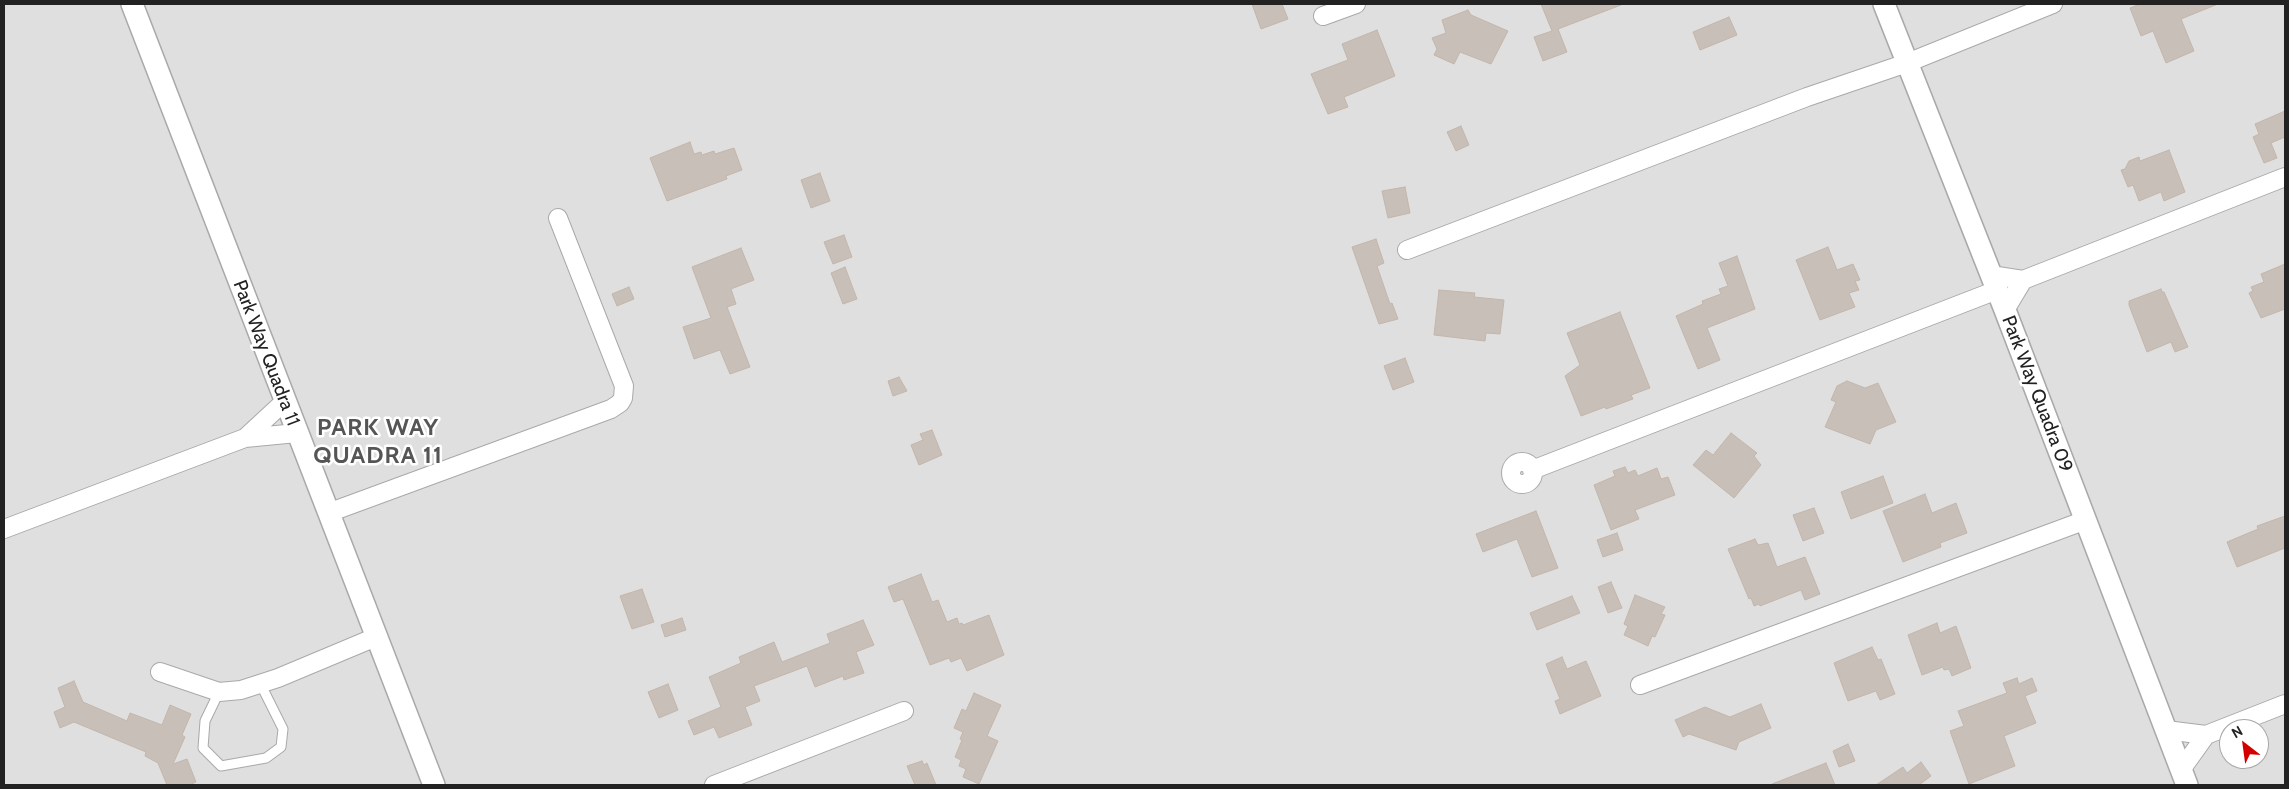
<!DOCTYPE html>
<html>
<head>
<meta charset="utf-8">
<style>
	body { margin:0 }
	#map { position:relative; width:2289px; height:789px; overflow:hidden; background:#f2efe9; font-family:Cabin,sans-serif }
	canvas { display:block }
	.frame { position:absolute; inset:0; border:5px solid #222; pointer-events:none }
	.north { position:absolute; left:2219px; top:719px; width:50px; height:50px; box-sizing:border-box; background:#fff; border:1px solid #a7a7a7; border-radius:50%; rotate:330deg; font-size:14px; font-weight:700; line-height:20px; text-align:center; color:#222 }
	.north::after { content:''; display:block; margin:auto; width:18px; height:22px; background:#d40000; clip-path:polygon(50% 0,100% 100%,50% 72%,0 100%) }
</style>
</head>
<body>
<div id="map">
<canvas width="2289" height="789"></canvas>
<div class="frame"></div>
<div class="north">N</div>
</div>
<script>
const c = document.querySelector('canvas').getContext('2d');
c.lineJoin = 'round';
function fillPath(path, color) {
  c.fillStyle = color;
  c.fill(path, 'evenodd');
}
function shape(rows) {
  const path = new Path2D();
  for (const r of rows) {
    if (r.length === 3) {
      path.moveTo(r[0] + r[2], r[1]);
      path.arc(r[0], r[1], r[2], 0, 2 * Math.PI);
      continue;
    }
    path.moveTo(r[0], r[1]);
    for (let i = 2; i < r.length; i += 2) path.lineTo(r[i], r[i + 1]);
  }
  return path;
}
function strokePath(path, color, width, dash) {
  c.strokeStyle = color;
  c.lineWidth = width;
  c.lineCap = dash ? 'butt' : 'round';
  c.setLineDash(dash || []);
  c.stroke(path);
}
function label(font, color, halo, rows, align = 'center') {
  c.font = font + ' Cabin,sans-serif';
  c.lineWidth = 5;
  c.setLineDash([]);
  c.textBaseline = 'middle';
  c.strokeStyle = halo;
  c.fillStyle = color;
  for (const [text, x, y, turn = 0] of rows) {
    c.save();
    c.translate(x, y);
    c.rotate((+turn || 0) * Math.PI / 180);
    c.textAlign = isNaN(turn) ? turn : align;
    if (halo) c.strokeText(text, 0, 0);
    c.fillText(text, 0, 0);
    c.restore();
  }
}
const residential = shape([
	[4,4,2285,4,2285,785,4,785],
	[2229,729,2259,729,2259,759,2229,759]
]);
const building = shape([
	[1252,4,1282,4,1288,19,1261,29,1252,4],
	[1541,4,1620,4,1621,5,1558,29,1567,52,1543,61,1534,37,1552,31,1541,4],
	[2140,4,2218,4,2181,19,2194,51,2166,63,2153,31,2141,36,2130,8,2140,4],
	[1468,10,1471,15,1508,31,1491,64,1460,52,1454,64,1434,55,1437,49,1432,38,1446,33,1442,20,1468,10],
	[1729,17,1737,35,1700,50,1693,32,1729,17],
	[1377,30,1395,76,1344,97,1348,107,1328,114,1311,74,1348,60,1342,44,1377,30],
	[2285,111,2285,137,2271,143,2277,158,2264,163,2253,137,2259,134,2255,124,2285,111],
	[1461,126,1469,145,1456,151,1447,132,1461,126],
	[690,142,694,154,701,152,702,155,714,151,715,154,734,148,742,170,726,176,727,179,667,201,650,158,690,142],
	[2169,150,2185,192,2164,201,2161,192,2139,201,2133,185,2128,187,2121,170,2125,169,2129,161,2139,157,2140,161,2169,150],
	[820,173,830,201,811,208,801,180,820,173],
	[1405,187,1410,213,1388,218,1382,191,1405,187],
	[844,235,852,257,833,264,824,242,844,235],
	[1376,239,1384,263,1377,266,1390,304,1392,303,1398,319,1379,324,1352,247,1376,239],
	[1828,247,1837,270,1853,264,1860,280,1855,281,1859,290,1849,293,1855,307,1820,320,1796,260,1828,247],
	[741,248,754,280,731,289,736,304,727,307,750,367,730,374,720,350,694,359,683,327,711,318,692,267,741,248],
	[1737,256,1755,309,1707,328,1720,360,1698,369,1676,316,1703,304,1702,301,1721,294,1719,289,1728,286,1719,263,1737,256],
	[2285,264,2285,309,2261,318,2249,293,2253,291,2251,287,2264,282,2261,274,2285,264],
	[845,267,857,299,843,304,831,273,845,267],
	[629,287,634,299,617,306,612,294,629,287],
	[2161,289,2162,292,2164,292,2188,347,2175,352,2171,342,2147,352,2129,305,2129,301,2161,289],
	[1439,290,1475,293,1474,297,1504,300,1500,334,1486,333,1485,341,1434,335,1439,290],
	[1620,312,1650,388,1631,395,1633,399,1606,409,1605,407,1581,416,1565,376,1580,365,1567,333,1620,312],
	[1405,358,1414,382,1393,390,1384,366,1405,358],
	[899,377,907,391,893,396,888,381,899,377],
	[1847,381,1865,388,1878,383,1896,422,1876,430,1870,444,1825,427,1836,402,1831,400,1837,386,1847,381],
	[932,430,942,455,919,465,911,445,923,440,920,434,932,430],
	[1731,433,1757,453,1754,456,1761,465,1734,498,1693,465,1706,450,1713,455,1731,433],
	[1625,467,1628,473,1635,470,1638,476,1657,468,1661,479,1668,477,1675,495,1635,510,1639,519,1611,530,1594,485,1615,476,1613,471,1625,467],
	[1883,476,1893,503,1851,519,1841,492,1883,476],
	[1925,494,1932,513,1956,503,1967,533,1940,543,1941,547,1903,562,1883,511,1925,494],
	[1814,508,1824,533,1803,541,1793,515,1814,508],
	[1536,511,1558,568,1532,577,1517,539,1483,552,1476,534,1536,511],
	[2285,516,2285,548,2237,567,2227,542,2258,529,2257,526,2285,516],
	[1617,533,1623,550,1603,557,1597,540,1617,533],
	[1755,539,1758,545,1768,543,1777,567,1805,557,1820,594,1805,600,1801,590,1760,606,1759,604,1754,606,1751,598,1749,599,1728,549,1755,539],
	[921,574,932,602,938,600,947,622,957,618,959,624,962,623,963,625,989,615,1004,655,967,671,961,658,951,662,949,658,930,665,903,599,894,602,888,587,921,574],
	[1611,582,1622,608,1608,613,1598,587,1611,582],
	[642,589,654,622,632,629,620,596,642,589],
	[1635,595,1665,607,1661,614,1665,615,1655,637,1652,636,1648,646,1624,635,1628,626,1624,624,1635,595],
	[1572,596,1580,613,1537,630,1530,613,1572,596],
	[682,618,686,630,665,637,661,625,682,618],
	[863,620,874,645,856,652,864,673,844,680,843,676,815,687,807,666,754,686,760,701,745,707,752,725,719,738,714,727,694,735,688,721,721,707,709,677,741,663,739,657,774,642,782,662,830,643,827,634,863,620],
	[1937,623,1940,633,1956,626,1971,668,1952,676,1949,669,1944,670,1943,667,1922,675,1908,635,1937,623],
	[1872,647,1878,660,1881,659,1895,694,1880,700,1876,691,1848,701,1834,663,1872,647],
	[1562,657,1567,669,1586,661,1601,696,1560,714,1555,701,1560,699,1546,664,1562,657],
	[2017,678,2019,684,2032,678,2037,691,2025,696,2036,723,2004,736,2015,766,1969,784,1950,731,1964,726,1958,711,2007,693,2003,683,2017,678],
	[74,681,83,702,127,721,130,713,162,725,170,705,191,714,182,735,185,737,173,764,187,759,196,782,189,785,167,785,158,763,145,756,146,752,74,722,60,728,54,712,65,707,58,688,74,681],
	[668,684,678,710,659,718,648,692,668,684],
	[974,693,1001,705,987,736,998,741,979,784,963,777,966,769,959,766,961,760,955,757,962,740,960,739,963,732,954,728,962,709,966,711,974,693],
	[1761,704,1771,728,1739,742,1736,750,1689,734,1683,737,1675,720,1705,707,1730,717,1761,704],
	[1848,744,1855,761,1839,767,1833,751,1848,744],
	[922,761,924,765,927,763,936,785,915,785,907,766,922,761],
	[1921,762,1931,776,1919,785,1876,785,1903,767,1907,773,1921,762],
	[1826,763,1835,785,1772,785,1772,784,1826,763]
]);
const service = shape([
	[219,692,205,721,203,748,221,766,266,758,281,747,283,729,261,685]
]);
const minor = shape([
	[1323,16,1356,4],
	[1407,250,1807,97,1907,63,2053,4],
	[1991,275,2023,280,2285,177],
	[2005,310,2023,280],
	[245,438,285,401],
	[1522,473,11],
	[1532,470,1997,290],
	[328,513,611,409,620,403,623,398,624,386,558,218],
	[4,529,245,438,297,433],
	[160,672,219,692,241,690,278,678,376,637],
	[1640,685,2086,520],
	[2166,730,2206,735,2285,704],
	[2181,770,2206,735],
	[714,785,904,711]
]);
const tertiary = shape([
	[132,4,434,785],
	[1884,4,2005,310,2187,785]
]);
const streetNames = [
	["Park Way Quadra 11",266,353,69],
	["Park Way Quadra 09",2037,394,69]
];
const districtNames = [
	["PARK WAY",378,428],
	["QUADRA 11",378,456]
];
fillPath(residential, '#e0dfdf');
fillPath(building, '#c7bfb8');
strokePath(building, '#c4b6ab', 1);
strokePath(service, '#a9a9a9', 11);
strokePath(minor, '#a9a9a9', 20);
strokePath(tertiary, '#a9a9a9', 24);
strokePath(service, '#fff', 9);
strokePath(minor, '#fff', 18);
strokePath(tertiary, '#fff', 21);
label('19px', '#222', '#fff', streetNames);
c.letterSpacing = '1px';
label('bold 24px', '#555', '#fff', districtNames);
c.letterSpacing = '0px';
</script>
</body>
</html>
